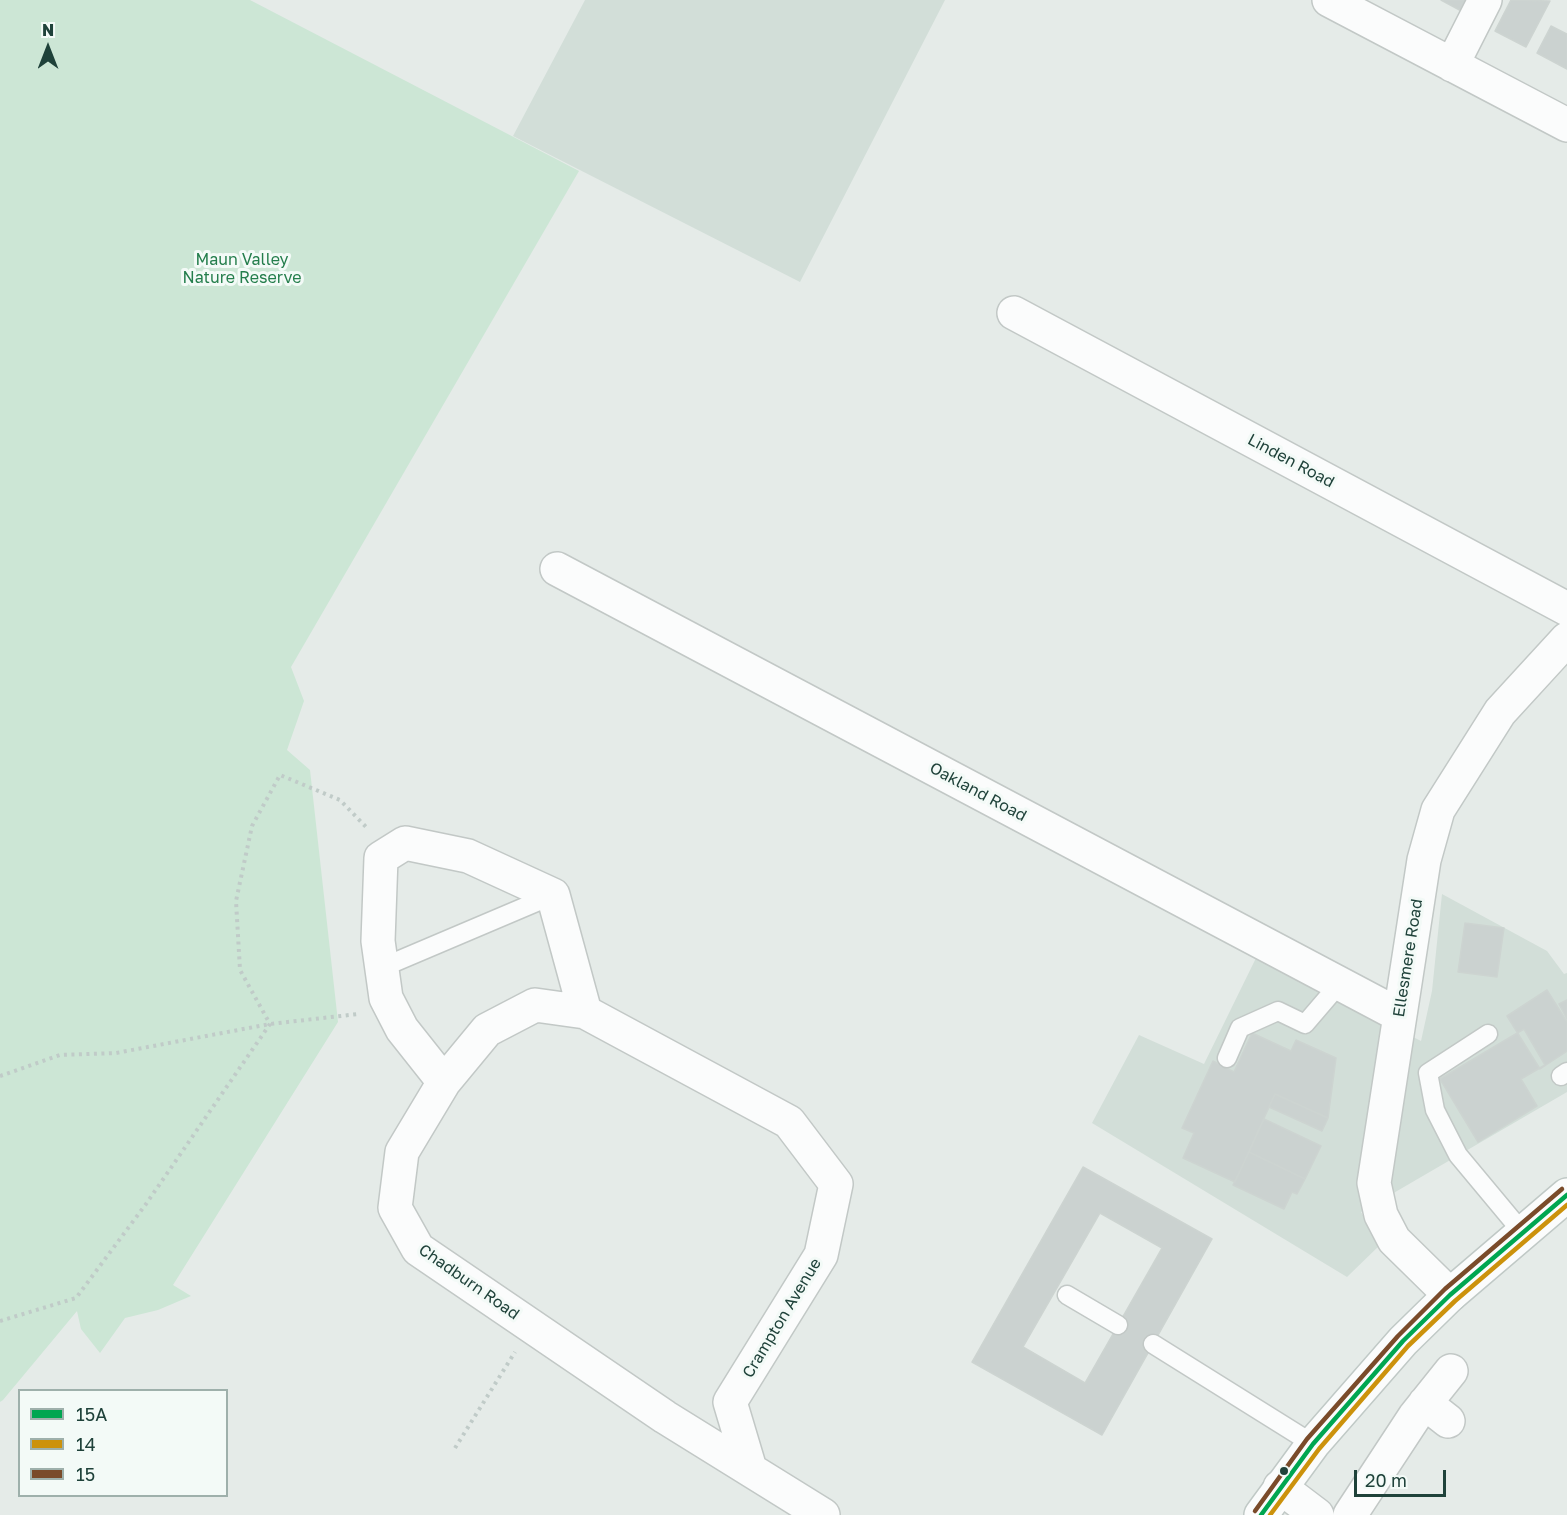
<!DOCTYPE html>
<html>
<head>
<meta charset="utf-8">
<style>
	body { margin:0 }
	#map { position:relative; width:1567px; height:1515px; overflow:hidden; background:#e5ebe8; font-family:"Golos Text",sans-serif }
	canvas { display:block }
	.legend { position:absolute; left:18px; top:1389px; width:210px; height:108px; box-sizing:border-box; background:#f3faf7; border:2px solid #9eb0ab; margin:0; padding:8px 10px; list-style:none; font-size:18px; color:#1f423a }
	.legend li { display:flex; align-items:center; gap:12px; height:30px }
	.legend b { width:30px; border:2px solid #9eb0ab }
	.north { position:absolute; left:18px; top:18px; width:60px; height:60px; -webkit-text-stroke:4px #f3faf7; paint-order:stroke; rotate:0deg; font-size:16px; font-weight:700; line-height:24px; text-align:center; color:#1f423a }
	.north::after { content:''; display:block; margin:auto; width:21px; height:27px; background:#1f423a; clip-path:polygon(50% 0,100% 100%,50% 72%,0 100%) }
	.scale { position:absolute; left:1354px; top:1470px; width:92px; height:27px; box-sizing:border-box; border:3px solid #1f423a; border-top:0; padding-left:8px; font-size:18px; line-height:21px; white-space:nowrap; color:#1f423a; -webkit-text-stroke:4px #f3faf7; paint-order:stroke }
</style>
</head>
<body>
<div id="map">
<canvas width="1567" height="1515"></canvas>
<ul class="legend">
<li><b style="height:8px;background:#00a651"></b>15A</li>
<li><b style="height:8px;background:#cc920c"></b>14</li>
<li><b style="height:8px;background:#7a4b2a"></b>15</li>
</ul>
<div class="north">N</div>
<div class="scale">20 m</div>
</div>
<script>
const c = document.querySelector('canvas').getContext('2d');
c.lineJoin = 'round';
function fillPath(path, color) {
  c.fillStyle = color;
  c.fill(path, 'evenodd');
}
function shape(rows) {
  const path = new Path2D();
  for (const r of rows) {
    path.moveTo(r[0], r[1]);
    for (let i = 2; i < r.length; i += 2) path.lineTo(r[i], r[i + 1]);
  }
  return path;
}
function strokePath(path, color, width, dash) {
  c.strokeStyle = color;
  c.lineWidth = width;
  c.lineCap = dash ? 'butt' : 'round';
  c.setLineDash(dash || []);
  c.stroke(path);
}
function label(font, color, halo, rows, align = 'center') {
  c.font = font + ' "Golos Text",sans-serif';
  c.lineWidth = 6;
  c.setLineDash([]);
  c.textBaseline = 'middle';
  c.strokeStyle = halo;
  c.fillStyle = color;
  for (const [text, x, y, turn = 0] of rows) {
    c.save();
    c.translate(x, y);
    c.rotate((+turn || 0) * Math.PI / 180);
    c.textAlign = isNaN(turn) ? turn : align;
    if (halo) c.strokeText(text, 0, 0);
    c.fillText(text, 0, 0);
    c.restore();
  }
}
const built = shape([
	[585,0,945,0,800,282,513,136],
	[1442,894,1547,951,1564,974,1567,973,1567,1092,1361,1212,1381,1244,1347,1277,1092,1123,1139,1035,1204,1064,1256,958,1421,1041,1432,991]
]);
const green = shape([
	[0,0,250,0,579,171,291,667,304,701,287,750,310,770,338,1022,173,1285,191,1296,158,1310,125,1318,100,1353,81,1329,77,1311,3,1400,0,1402]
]);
const building = shape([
	[1441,0,1475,0,1467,14,1441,0],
	[1511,0,1550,1,1526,47,1495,31,1511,0],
	[1551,26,1567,34,1567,69,1537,53,1551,26],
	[1465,923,1504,928,1497,977,1458,972,1465,923],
	[1547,990,1567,1022,1567,1051,1540,1069,1507,1016,1547,990],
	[1567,1000,1567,1019,1559,1004,1567,1000],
	[1524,1029,1545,1065,1521,1079,1537,1106,1478,1142,1440,1079,1524,1029],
	[1252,1033,1291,1051,1296,1040,1336,1058,1328,1118,1275,1094,1235,1182,1183,1158,1194,1133,1182,1128,1213,1061,1234,1072,1252,1033],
	[1275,1094,1328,1118,1322,1131,1269,1107,1275,1094],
	[1264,1119,1321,1146,1305,1179,1249,1152,1264,1119],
	[1249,1152,1305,1179,1297,1194,1292,1192,1284,1209,1233,1185,1249,1152],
	[1083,1167,1212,1239,1102,1435,972,1362,1083,1167],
	[1100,1213,1162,1248,1085,1383,1023,1347,1100,1213]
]);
const path = shape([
	[0,1076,60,1055,116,1053,270,1024,358,1014],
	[0,1321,76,1298,146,1204,270,1024,240,970,236,901,252,826,280,775,340,800,368,829],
	[455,1448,515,1352]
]);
const service = shape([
	[381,968,553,895],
	[1488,1034,1428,1073,1435,1110,1458,1155,1523,1233],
	[1227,1058,1240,1028,1278,1011,1305,1024,1329,996,1336,982],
	[1561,1076,1567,1072],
	[1067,1295,1118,1325],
	[1153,1344,1313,1444]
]);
const minor = shape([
	[1329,0,1567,125],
	[1452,65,1485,0],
	[1014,313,1567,609],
	[557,569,1399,1015],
	[444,1082,402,1029,386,998,378,941,381,858,405,843,468,856,553,895,585,1012],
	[1450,1295,1394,1240,1381,1215,1374,1183,1424,860,1438,810,1500,712,1567,639],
	[1425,1403,1448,1421],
	[750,1469,730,1402,821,1255,836,1184,789,1122,585,1012,535,1005,487,1030,444,1082,402,1152,395,1208,418,1249,665,1417,823,1515],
	[1280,1487,1317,1515],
	[1350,1515,1415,1416,1451,1371]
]);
const secondary = shape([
	[1261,1515,1313,1444,1403,1341,1450,1295,1567,1195]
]);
const bus1 = shape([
	[1261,1515,1313,1444,1403,1341,1450,1295,1567,1195]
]);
const bus2 = shape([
	[1270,1515,1319,1449,1408,1346,1455,1301,1567,1205]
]);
const bus3 = shape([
	[1255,1511,1307,1439,1398,1336,1445,1289,1562,1189]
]);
const markers = [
	[1284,1471,5,"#1f423a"]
];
const parkNames = [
	["Maun Valley",242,260],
	["Nature Reserve",242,278]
];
const streetNames = [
	["Linden Road",1291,461,28],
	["Oakland Road",978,792,28],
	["Ellesmere Road",1408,958,-81],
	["Chadburn Road",469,1282,35],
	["Crampton Avenue",782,1318,-59]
];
fillPath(built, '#d2ded8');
fillPath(green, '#cce6d5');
fillPath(building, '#cbd2d0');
strokePath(building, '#cdd4d1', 1.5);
strokePath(service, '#c2c8c6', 21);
strokePath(minor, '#c2c8c6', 36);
strokePath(secondary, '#c0c9c6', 36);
strokePath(path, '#c0cbc8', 4, [3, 4.5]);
strokePath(service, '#fbfcfc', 18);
strokePath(minor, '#fbfcfc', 33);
strokePath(secondary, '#fbfcfc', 33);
strokePath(bus1, '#00a651', 4.5);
strokePath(bus2, '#cc920c', 4.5);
strokePath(bus3, '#7a4b2a', 4.5);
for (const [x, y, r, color] of markers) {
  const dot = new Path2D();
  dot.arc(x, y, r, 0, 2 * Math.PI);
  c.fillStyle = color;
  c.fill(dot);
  strokePath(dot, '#f3faf7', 2);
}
label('16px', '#247e4c', '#f3faf7', parkNames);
label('16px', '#1f423a', '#f3faf7', streetNames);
</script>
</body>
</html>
